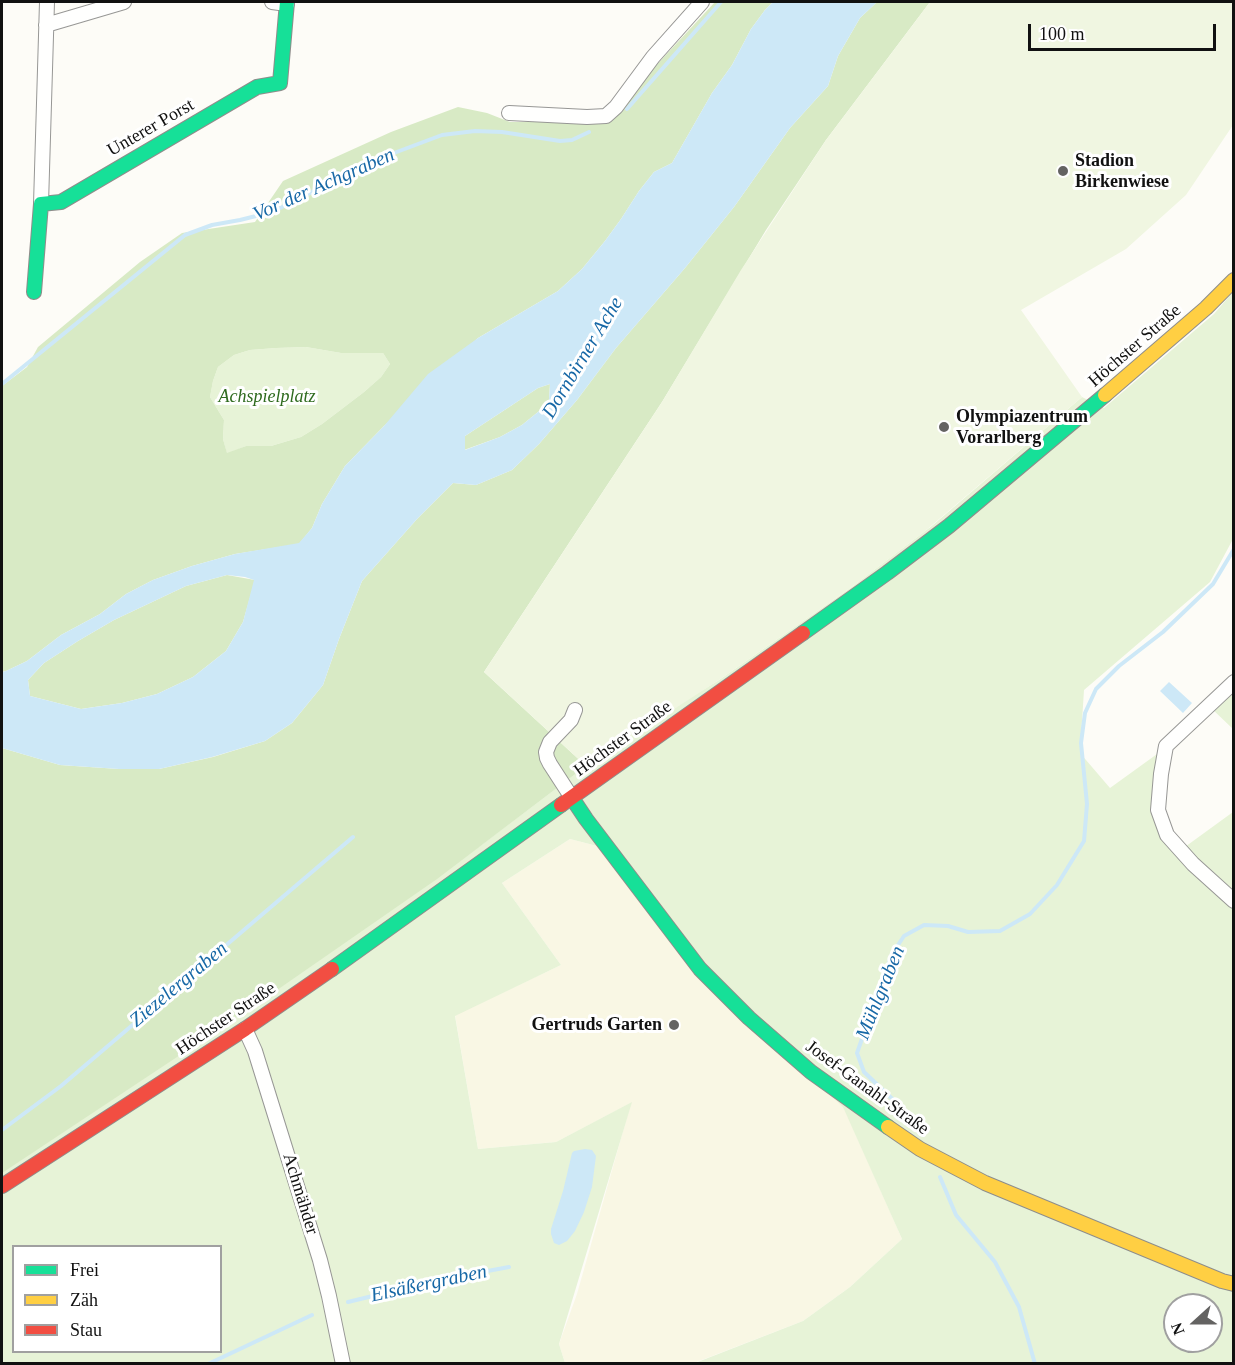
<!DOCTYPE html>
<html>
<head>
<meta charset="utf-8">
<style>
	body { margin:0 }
	#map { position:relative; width:1235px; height:1365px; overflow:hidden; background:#fdfcf7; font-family:"Times New Roman",serif }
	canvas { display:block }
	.frame { position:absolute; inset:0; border:3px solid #111; pointer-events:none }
	.legend { position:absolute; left:12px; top:1245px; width:210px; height:108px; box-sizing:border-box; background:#fff; border:2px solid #a0a0a0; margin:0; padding:8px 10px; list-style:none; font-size:18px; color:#111 }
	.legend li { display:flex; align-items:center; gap:12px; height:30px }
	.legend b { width:30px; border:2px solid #a0a0a0 }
	.north { position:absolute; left:1163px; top:1293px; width:60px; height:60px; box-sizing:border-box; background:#fff; border:2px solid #a0a0a0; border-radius:50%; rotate:249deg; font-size:16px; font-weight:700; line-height:24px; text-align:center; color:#111 }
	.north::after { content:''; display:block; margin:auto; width:21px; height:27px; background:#646362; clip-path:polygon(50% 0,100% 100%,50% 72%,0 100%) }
	.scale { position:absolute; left:1028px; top:24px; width:188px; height:27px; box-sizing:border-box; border:3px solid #111; border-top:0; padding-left:8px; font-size:18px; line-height:21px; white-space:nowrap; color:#111; -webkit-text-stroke:4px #fff; paint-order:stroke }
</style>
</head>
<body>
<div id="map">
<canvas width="1235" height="1365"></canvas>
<div class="frame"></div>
<ul class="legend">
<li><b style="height:8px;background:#16e098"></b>Frei</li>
<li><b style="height:8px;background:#ffcf43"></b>Zäh</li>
<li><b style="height:8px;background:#f24e42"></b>Stau</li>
</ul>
<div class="north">N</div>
<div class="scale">100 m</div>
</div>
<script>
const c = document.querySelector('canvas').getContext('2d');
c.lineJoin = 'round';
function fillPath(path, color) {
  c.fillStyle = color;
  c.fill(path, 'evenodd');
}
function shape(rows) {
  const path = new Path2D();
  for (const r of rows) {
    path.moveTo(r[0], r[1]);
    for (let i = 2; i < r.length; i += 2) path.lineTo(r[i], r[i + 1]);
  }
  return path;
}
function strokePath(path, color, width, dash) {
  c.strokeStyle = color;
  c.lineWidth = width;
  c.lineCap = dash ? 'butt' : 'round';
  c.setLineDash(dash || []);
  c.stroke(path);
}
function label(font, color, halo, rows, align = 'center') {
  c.font = font + ' "Times New Roman",serif';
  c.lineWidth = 6;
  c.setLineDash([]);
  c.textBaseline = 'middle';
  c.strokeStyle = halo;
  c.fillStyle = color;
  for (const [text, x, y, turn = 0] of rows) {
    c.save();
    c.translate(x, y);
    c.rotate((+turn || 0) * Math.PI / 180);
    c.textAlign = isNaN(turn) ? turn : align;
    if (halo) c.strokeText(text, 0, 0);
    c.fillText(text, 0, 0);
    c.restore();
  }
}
const farmland = shape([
	[570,839,601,847,725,998,844,1107,902,1239,850,1287,803,1321,694,1363,565,1363,559,1344,577,1294,631,1103,556,1142,478,1149,455,1015,561,965,502,883]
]);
const green = shape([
	[1233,292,1233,539,1210,582,1084,690,1080,753,1110,788,1164,749,1157,810,1178,852,1233,812,1233,1363,695,1363,803,1321,850,1287,902,1239,843,1107,725,998,601,847,570,839,502,883,561,965,455,1016,478,1149,556,1142,632,1102,559,1344,565,1363,2,1364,2,1161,236,1018,484,843,586,766,629,735,719,680,853,586,933,525,1082,397,1104,408,1214,314],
	[14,1246,220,1246,220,1352,14,1352],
	[1175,1305,1211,1305,1211,1341,1175,1341],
	[306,347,341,353,383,353,390,364,381,377,364,392,322,424,301,437,271,446,246,446,227,454,223,439,224,420,210,397,213,381,218,367,234,355,250,350,276,348],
	[1233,688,1233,729,1211,708]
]);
const forest = shape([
	[715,2,773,2,765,10,751,29,732,65,712,93,672,163,654,172,639,191,621,219,605,241,582,269,558,291,478,338,384,426,345,466,322,504,312,528,299,544,235,554,192,566,153,580,126,594,100,614,61,635,27,661,6,671,2,672,2,386,27,367,38,347,140,262,182,233,255,222,283,181,391,132,458,107,487,113,510,122,611,122,649,73],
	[306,347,341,353,383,353,390,364,381,377,364,392,322,424,301,437,271,446,246,446,227,453,223,439,224,420,210,397,213,381,218,367,234,355,250,350,276,348],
	[877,2,930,2,826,140,766,230,662,402,484,672,586,766,437,879,254,1006,2,1173,2,748,60,765,119,769,159,769,213,757,265,741,292,723,323,685,339,639,362,581,417,519,453,483,476,485,512,470,539,444,577,400,616,348,685,268,734,207,790,128,828,86,838,56,860,18],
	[550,384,549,400,538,412,522,425,500,437,464,450,465,436,538,388],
	[227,575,255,580,243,622,226,651,193,677,157,694,122,703,81,709,30,696,28,680,44,663,78,641,114,620,186,586]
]);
const pitch = shape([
	[930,2,1233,2,1233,125,1186,195,1126,249,1021,310,1082,397,924,532,853,586,719,680,586,766,484,672,662,402,741,270,826,140]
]);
const water = shape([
	[773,2,877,2,860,18,838,56,828,86,790,128,734,207,685,268,616,348,577,400,539,444,512,470,476,485,453,483,417,519,362,581,339,639,323,685,292,723,265,741,212,757,159,769,119,769,60,765,2,748,2,672,6,671,27,661,61,635,100,614,126,594,153,580,192,566,235,554,299,543,312,528,322,504,345,466,384,426,428,374,478,338,558,291,582,269,605,241,621,219,639,191,654,172,672,163,712,93,732,65,751,29,765,10],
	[550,384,549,400,538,412,522,425,500,437,465,450,465,436,538,388],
	[227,575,245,577,254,580,243,622,226,651,193,677,157,694,122,703,81,709,30,696,28,680,44,663,78,641,114,620,186,586],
	[1169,682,1192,703,1183,713,1160,691],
	[585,1149,592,1150,596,1156,592,1187,584,1212,575,1231,567,1241,559,1245,554,1243,551,1234,551,1229,563,1191,572,1153,574,1151]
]);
const stream = shape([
	[627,109,721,2],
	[2,384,185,235,212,225,240,220,272,212,378,159,442,135,475,131,502,132,560,141,572,140,589,132],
	[2,1130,61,1086,353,837],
	[923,1135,904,1110,864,1072,857,1053,892,954,904,936,924,925,948,926,968,932,1000,931,1030,914,1057,885,1084,841,1087,804,1081,743,1085,713,1096,689,1119,666,1163,632,1213,584,1234,549],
	[940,1177,956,1215,995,1262,1019,1307,1035,1364],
	[348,1302,434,1281,509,1267],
	[208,1364,312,1315]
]);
const street = shape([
	[272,2,287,4],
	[46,25,124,2],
	[509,113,587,117,606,116,616,107,653,57,702,2],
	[41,204,47,2],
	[1234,682,1166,746,1161,774,1158,810,1167,835,1193,864,1234,901],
	[572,798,550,764,547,758,546,752,550,742,571,720,575,710],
	[245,1029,255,1051,320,1260,329,1296,343,1364]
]);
const fast = shape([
	[34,292,41,204,61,202,257,87,280,83,287,2],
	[803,633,887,573,949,526,1105,395],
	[572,798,586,819,700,969,749,1018,811,1072,888,1127],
	[332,969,561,805]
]);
const slow = shape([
	[1105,395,1206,308,1234,280],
	[888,1127,920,1149,985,1183,1222,1281,1234,1284]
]);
const jam = shape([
	[561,805,803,633],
	[2,1186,245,1029,332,969]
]);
const markers = [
	[1063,171,6,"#646362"],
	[944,427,6,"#646362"],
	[674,1025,6,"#646362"]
];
const streetNames = [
	["Unterer Porst",151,128,-30],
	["Höchster Straße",1135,346,-41],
	["Höchster Straße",623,739,-36],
	["Höchster Straße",226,1019,-34],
	["Josef-Ganahl-Straße",867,1088,36],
	["Achmähder",300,1194,73]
];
const poiNames = [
	["Stadion",1075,161],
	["Birkenwiese",1075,182],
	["Olympiazentrum",956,417],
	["Vorarlberg",956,438],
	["Gertruds Garten",662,1025,"right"]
];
const parkNames = [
	["Achspielplatz",267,397]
];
const waterNames = [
	["Vor der Achgraben",324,185,-24],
	["Dornbirner Ache",583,358,-59],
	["Ziezelergraben",179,985,-40],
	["Mühlgraben",881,993,-68],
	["Elsäßergraben",429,1284,-12]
];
fillPath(farmland, '#f9f7e4');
fillPath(green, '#e7f3d7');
fillPath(forest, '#d8eac5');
fillPath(pitch, '#f0f6e1');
fillPath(water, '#cde8f7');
strokePath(stream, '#cde8f7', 4);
strokePath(street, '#979795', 16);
strokePath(fast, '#8e8d8b', 16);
strokePath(slow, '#8e8d8b', 16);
strokePath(jam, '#8e8d8b', 16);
strokePath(street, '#fffffe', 14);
strokePath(fast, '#16e098', 14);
strokePath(slow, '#ffcf43', 14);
strokePath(jam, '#f24e42', 14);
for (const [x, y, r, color] of markers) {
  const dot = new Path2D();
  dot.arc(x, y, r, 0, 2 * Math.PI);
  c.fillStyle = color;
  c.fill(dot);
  strokePath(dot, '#fff', 2);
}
label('18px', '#111', '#fff', streetNames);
label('bold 18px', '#111', '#fff', poiNames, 'left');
label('italic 18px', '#2f6b1f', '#fff', parkNames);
label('italic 20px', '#1768a6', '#fff', waterNames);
</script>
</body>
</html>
